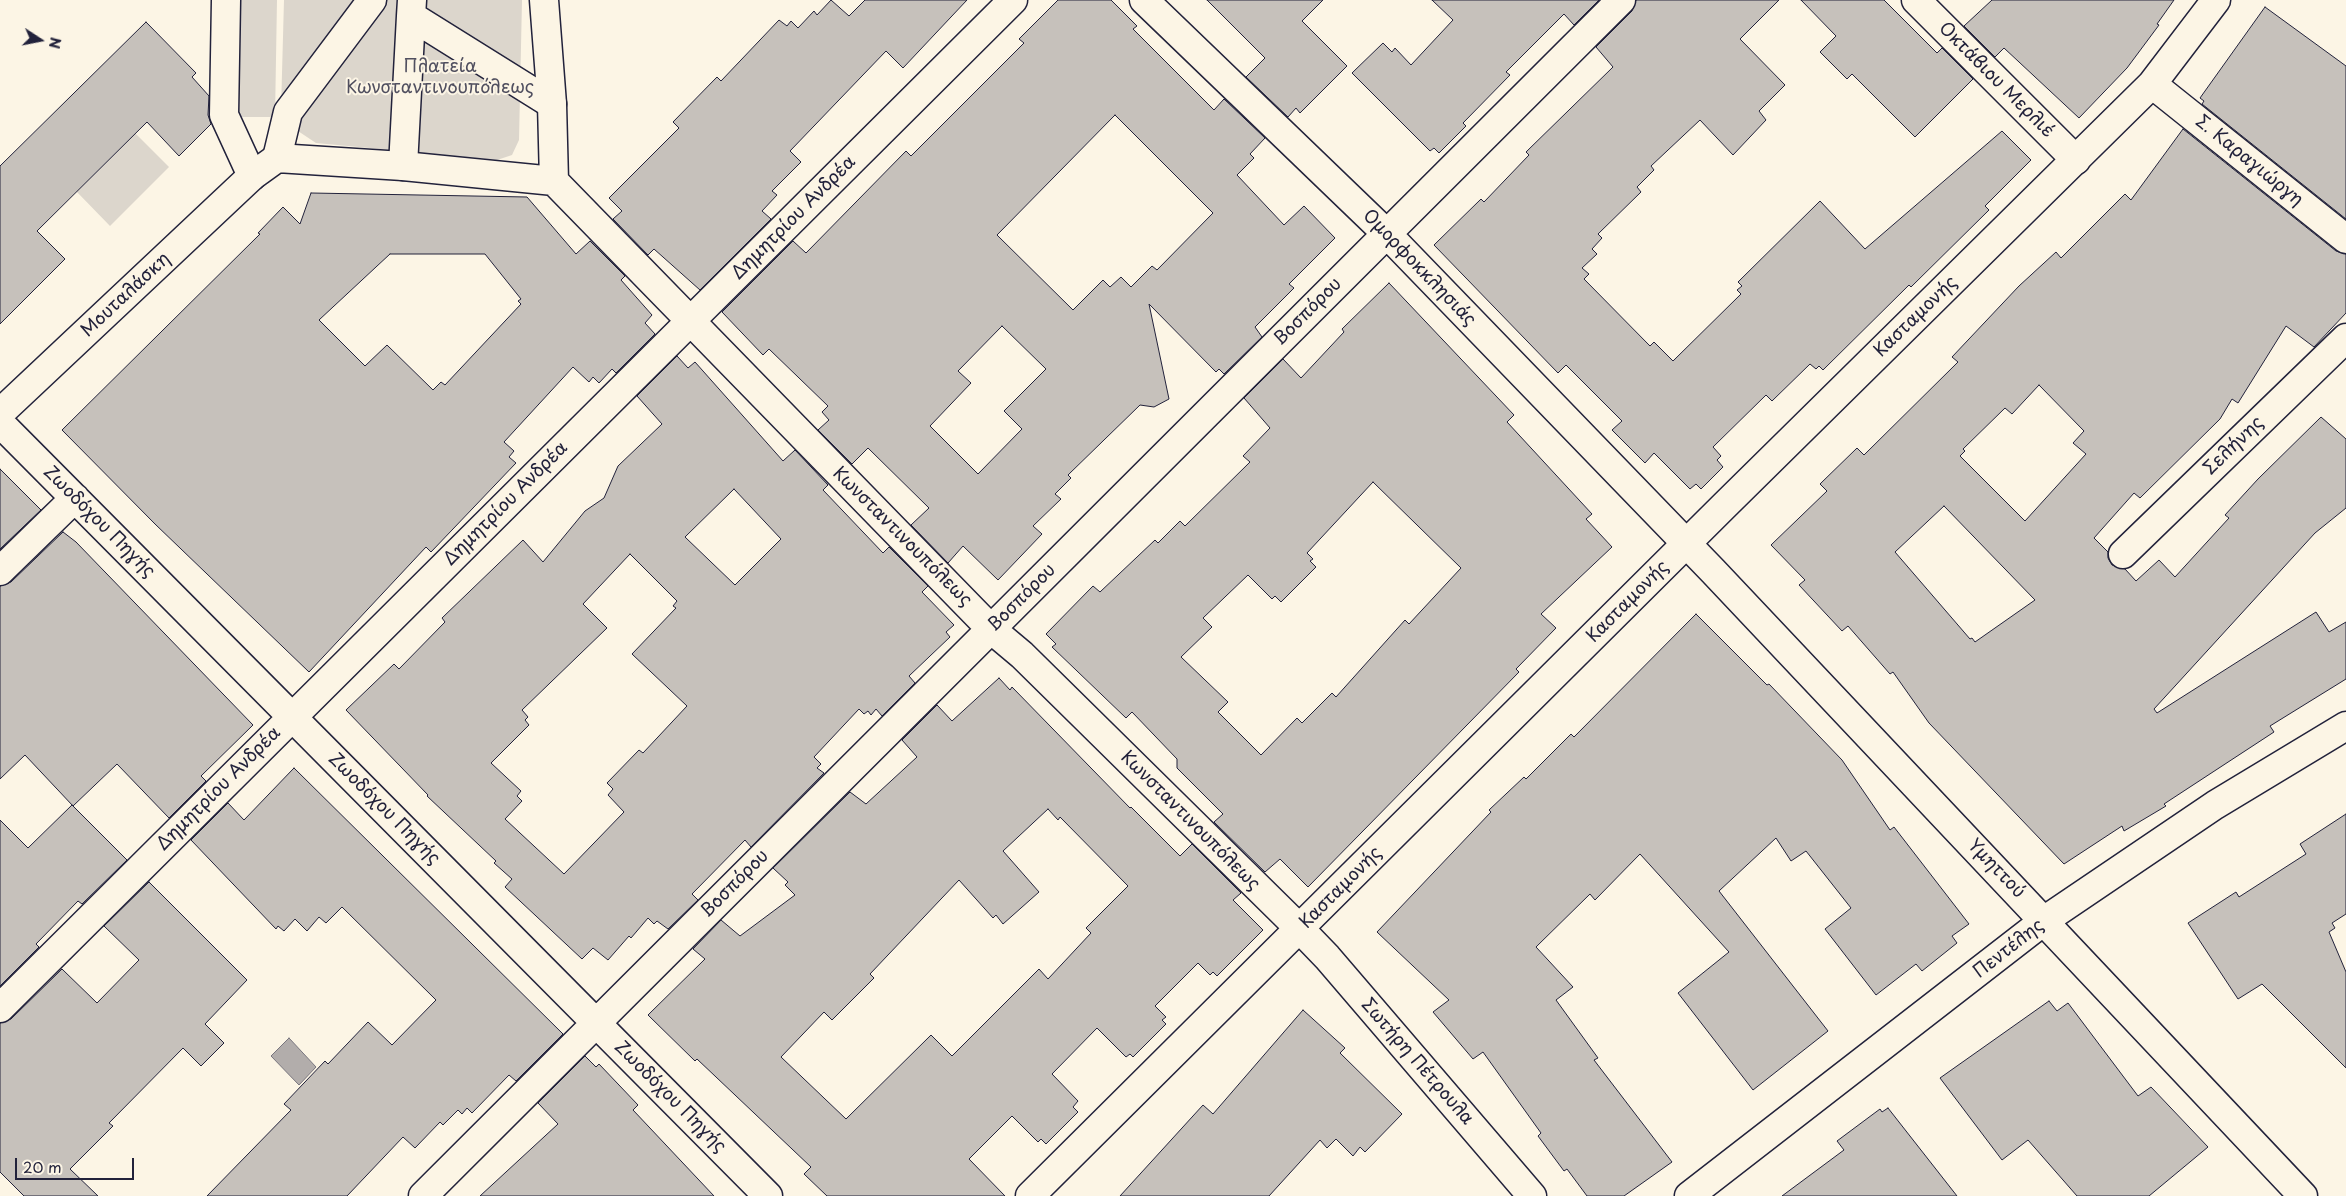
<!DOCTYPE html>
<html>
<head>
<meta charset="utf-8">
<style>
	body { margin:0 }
	#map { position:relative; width:2346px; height:1196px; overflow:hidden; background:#fcf5e5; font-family:"Playpen Sans",sans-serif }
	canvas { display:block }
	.north { position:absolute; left:15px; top:15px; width:50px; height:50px; -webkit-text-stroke:4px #fcf5e5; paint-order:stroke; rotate:101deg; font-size:14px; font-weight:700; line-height:20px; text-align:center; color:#22223b }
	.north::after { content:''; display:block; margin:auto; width:18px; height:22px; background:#22223b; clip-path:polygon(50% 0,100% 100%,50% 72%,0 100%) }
	.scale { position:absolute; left:15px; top:1158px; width:119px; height:22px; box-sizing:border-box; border:2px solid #22223b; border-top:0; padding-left:6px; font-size:15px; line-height:18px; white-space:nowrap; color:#22223b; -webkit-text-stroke:4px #fcf5e5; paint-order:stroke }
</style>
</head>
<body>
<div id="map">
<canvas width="2346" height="1196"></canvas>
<div class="north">N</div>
<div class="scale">20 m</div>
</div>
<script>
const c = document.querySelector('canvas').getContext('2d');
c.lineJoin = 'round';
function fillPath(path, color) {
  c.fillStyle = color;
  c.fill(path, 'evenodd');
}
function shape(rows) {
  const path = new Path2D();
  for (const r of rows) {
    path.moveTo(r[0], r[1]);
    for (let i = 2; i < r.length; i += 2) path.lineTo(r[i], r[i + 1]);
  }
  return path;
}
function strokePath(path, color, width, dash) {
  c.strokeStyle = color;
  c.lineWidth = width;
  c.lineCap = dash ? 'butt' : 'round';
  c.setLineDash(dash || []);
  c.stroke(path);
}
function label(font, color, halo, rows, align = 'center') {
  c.font = font + ' "Playpen Sans",sans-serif';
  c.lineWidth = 4;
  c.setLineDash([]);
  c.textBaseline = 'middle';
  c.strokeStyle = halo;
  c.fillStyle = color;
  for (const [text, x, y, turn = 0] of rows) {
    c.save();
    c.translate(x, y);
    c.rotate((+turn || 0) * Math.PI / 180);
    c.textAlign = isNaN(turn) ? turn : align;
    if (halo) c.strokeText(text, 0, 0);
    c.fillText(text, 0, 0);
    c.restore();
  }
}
const green = shape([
	[231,0,277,0,275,117,230,117],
	[284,0,522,0,519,140,512,155,497,160,316,143,298,131,281,110],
	[135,133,169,167,110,226,76,191]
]);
const water = shape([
	[289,1038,316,1067,299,1085,271,1056,289,1038]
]);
const building = shape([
	[831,0,849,16,865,0,967,0,903,68,886,51,790,151,801,162,772,191,777,195,762,211,771,219,700,290,654,249,648,255,613,219,622,211,609,198,679,128,673,122,717,77,721,81,779,20,787,26,791,21,798,28,814,11,817,15,831,0],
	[1058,0,1111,0,1137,26,1133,29,1214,110,1224,99,1265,138,1250,154,1254,158,1237,175,1284,225,1304,206,1335,238,1289,284,1294,288,1255,327,1262,337,1224,374,1219,369,1216,372,1149,304,1169,399,1154,407,1140,405,1068,475,1071,478,1055,494,1061,499,1033,526,1042,534,998,580,963,546,948,563,911,525,929,508,868,448,852,464,818,430,829,420,822,412,828,406,769,349,763,355,722,312,793,241,806,253,906,151,911,156,1024,43,1019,39,1058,0],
	[1115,115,1213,213,1157,270,1152,266,1131,287,1121,277,1110,287,1103,280,1073,310,997,235,1115,115],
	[1002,326,1046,369,1004,411,1022,429,978,474,930,426,971,383,958,371,1002,326],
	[1207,0,1323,0,1302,21,1347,66,1300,113,1296,108,1288,117,1246,77,1265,58,1207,0],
	[1432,0,1599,0,1574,25,1564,14,1506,72,1510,75,1463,123,1466,126,1439,153,1434,148,1430,151,1352,73,1383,43,1392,52,1395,48,1411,65,1453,20,1432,0],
	[1636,0,1779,0,1740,39,1785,85,1759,111,1766,120,1733,155,1700,120,1651,166,1654,170,1637,187,1641,192,1598,234,1602,238,1592,249,1597,254,1582,268,1589,274,1584,279,1650,346,1654,342,1673,361,1741,294,1737,290,1742,286,1738,282,1820,201,1865,249,2002,131,2031,160,1985,206,1989,210,1911,287,1909,285,1823,370,1819,366,1816,369,1810,364,1772,401,1766,395,1713,447,1721,456,1717,460,1723,467,1701,489,1696,484,1690,489,1654,453,1645,463,1612,430,1622,421,1566,365,1558,373,1434,245,1481,199,1484,202,1529,155,1526,152,1613,67,1596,47,1632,11,1636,0],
	[1801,0,1884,0,1937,53,1942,48,1973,79,1915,137,1852,74,1847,79,1820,52,1836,36,1801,0],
	[1992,0,2174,0,2157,24,2159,25,2127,68,2079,118,2004,48,1995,57,1964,26,1992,0],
	[2265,7,2346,66,2346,219,2202,104,2204,101,2200,98,2265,7],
	[146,22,196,73,192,77,209,96,208,115,211,124,179,156,147,122,37,231,65,259,0,324,0,166,146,22],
	[2183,129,2336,251,2346,254,2346,313,2314,347,2286,326,2238,403,2232,399,2220,419,2140,498,2134,493,2094,538,2108,552,2108,558,2112,565,2125,569,2136,581,2159,560,2175,577,2229,518,2225,515,2258,479,2321,417,2346,439,2346,508,2315,533,2154,709,2157,713,2316,612,2329,632,2346,622,2346,679,2270,726,2274,732,2164,804,2166,806,2124,831,2122,826,2064,864,1929,723,1893,672,1890,674,1848,626,1842,631,1799,585,1805,580,1771,545,1827,491,1820,484,1857,448,1864,455,1958,362,1952,357,2019,286,2056,252,2061,258,2125,194,2131,200,2183,129],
	[2039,385,2084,431,2073,443,2086,454,2025,521,1960,456,1965,451,1963,449,2005,408,2012,414,2039,385],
	[1944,506,2035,600,1975,642,1972,638,1970,639,1895,552,1944,506],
	[311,193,527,197,576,254,590,241,625,276,621,280,652,315,645,323,655,334,616,373,612,369,599,383,593,377,589,382,573,367,504,442,514,451,509,457,516,463,431,552,426,547,309,672,155,524,62,430,260,234,258,233,283,207,300,224,311,193],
	[390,254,485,254,521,299,518,301,521,304,445,385,441,382,433,390,387,345,365,366,319,320,390,254],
	[1389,283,1514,415,1507,422,1592,514,1586,519,1612,547,1541,614,1556,628,1516,669,1519,672,1308,887,1280,859,1265,872,1214,822,1223,814,1177,768,1177,759,1132,712,1126,718,1052,647,1056,644,1046,634,1093,586,1100,592,1155,540,1158,543,1180,521,1185,526,1250,462,1243,456,1270,428,1244,398,1283,359,1301,378,1344,332,1342,329,1389,283],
	[1373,482,1461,568,1409,624,1405,620,1336,697,1332,693,1302,723,1297,718,1261,755,1218,712,1228,702,1181,657,1212,627,1203,618,1248,575,1272,599,1275,596,1281,602,1316,567,1310,561,1313,559,1307,553,1373,482],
	[677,356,688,368,695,362,783,461,795,450,828,485,823,490,883,553,889,547,928,586,922,592,954,625,946,632,950,637,909,676,915,683,882,716,876,709,871,715,868,711,864,714,859,709,814,757,821,764,817,768,824,773,751,847,745,840,692,894,698,900,668,929,657,921,654,924,648,918,631,938,629,936,608,960,593,948,582,959,505,887,512,879,494,863,496,861,427,796,428,795,346,710,394,664,399,669,445,622,442,618,523,540,543,562,585,511,604,498,618,466,662,424,637,396,677,356],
	[734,489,781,539,735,585,685,537,734,489],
	[630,554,677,601,673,606,676,608,632,654,687,706,643,753,639,750,607,783,613,789,608,795,624,812,564,874,505,819,522,801,517,796,521,791,491,763,529,725,525,720,528,717,522,710,607,628,583,604,630,554],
	[0,469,41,510,0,549,0,469],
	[63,532,76,542,253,725,201,776,206,781,169,818,117,764,73,806,25,755,0,779,0,586,11,582,63,532],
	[1696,614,1767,685,1769,684,1842,760,1890,830,1894,827,1969,924,1952,936,1957,943,1922,971,1916,964,1876,995,1825,929,1851,908,1806,851,1791,861,1776,838,1719,891,1828,1031,1753,1090,1678,993,1729,952,1640,854,1595,900,1590,894,1536,947,1573,987,1556,1000,1598,1058,1594,1060,1672,1162,1624,1196,1587,1196,1567,1169,1564,1171,1538,1136,1541,1133,1483,1052,1473,1059,1433,1012,1449,1000,1377,932,1491,812,1489,810,1524,777,1526,779,1571,734,1574,737,1696,614],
	[999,678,1010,690,1012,687,1130,808,1131,807,1180,856,1192,844,1241,893,1233,900,1263,930,1217,976,1213,972,1210,975,1198,963,1155,1006,1166,1017,1162,1020,1166,1024,1133,1057,1130,1054,1126,1057,1097,1028,1052,1074,1078,1101,1073,1107,1078,1112,1046,1144,1041,1139,1038,1142,1012,1116,969,1159,1005,1196,827,1196,804,1174,811,1167,697,1059,695,1061,648,1015,705,959,693,949,721,920,740,936,795,895,785,885,788,882,773,868,850,792,866,804,917,757,902,740,937,705,952,721,999,678],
	[1048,809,1058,820,1060,817,1128,886,1086,928,1091,933,1048,979,1039,969,952,1056,931,1035,846,1119,781,1057,824,1012,832,1020,874,978,870,974,959,880,993,918,996,915,1003,924,1039,892,1003,851,1048,809],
	[294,768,563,1034,516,1081,509,1075,472,1113,467,1108,462,1114,458,1110,443,1125,440,1122,415,1148,403,1137,347,1196,207,1196,291,1110,284,1104,325,1061,328,1064,368,1022,392,1045,436,1000,342,907,326,923,319,917,307,931,295,919,284,931,278,926,276,929,191,840,228,803,244,820,294,768],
	[72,805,127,860,82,904,78,901,36,944,39,947,0,986,0,820,28,848,72,805],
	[2346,814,2346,914,2332,923,2335,928,2329,932,2346,972,2346,1068,2262,984,2238,999,2188,923,2236,892,2239,897,2306,854,2300,844,2346,814],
	[149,882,247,980,205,1024,224,1043,201,1066,183,1048,109,1123,113,1126,70,1169,98,1196,24,1196,0,1172,0,1023,11,1019,62,969,97,1003,139,960,104,926,149,882],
	[2049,1001,2057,1011,2068,1003,2138,1096,2151,1087,2208,1147,2149,1196,2077,1196,2028,1140,2002,1160,1940,1078,2049,1001],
	[1303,1010,1345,1048,1340,1053,1402,1114,1365,1152,1360,1147,1353,1156,1336,1139,1327,1148,1320,1140,1269,1196,1120,1196,1203,1105,1213,1114,1303,1010],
	[585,1056,596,1067,599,1064,638,1105,633,1110,714,1196,480,1196,558,1124,538,1103,585,1056],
	[1888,1108,1957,1196,1782,1196,1844,1150,1837,1141,1880,1109,1882,1112,1888,1108]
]);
const pedestrian = shape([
	[226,0,224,115,252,176],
	[412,0,411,16,552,104],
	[277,158,288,112,372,0],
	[403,166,411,16]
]);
const minor = shape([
	[544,0,552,104,554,181],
	[1144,0,1387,234,1713,571,2303,1196],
	[1916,0,2076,160],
	[554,181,991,629,1022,655,1300,929,1327,957,1532,1196],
	[0,413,252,176,277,158,403,166,554,181],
	[0,423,768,1196],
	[2123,554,2346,338],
	[0,571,75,498],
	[0,1008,1013,0],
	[423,1196,1621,0],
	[1689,1196,2045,920,2215,805,2346,726]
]);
const tertiary = shape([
	[2152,84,2346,239],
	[1030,1196,1724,506,2152,84,2216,0]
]);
const parkNames = [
	["Πλατεία",440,67],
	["Κωνσταντινουπόλεως",440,88]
];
const streetNames = [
	["Οκτάβιου Μερλιέ",1996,80,45],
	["Σ. Καραγιώργη",2249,161,39],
	["Δημητρίου Ανδρέα",794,218,-45],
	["Ομορφοκκλησιάς",1419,268,46],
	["Μουταλάσκη",126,295,-43],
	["Βοσπόρου",1308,312,-45],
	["Κασταμονής",1916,317,-44],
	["Σελήνης",2234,446,-44],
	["Δημητρίου Ανδρέα",506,504,-45],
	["Ζωοδόχου Πηγής",99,522,45],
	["Κωνσταντινουπόλεως",902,537,45],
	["Βοσπόρου",1022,598,-45],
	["Κασταμονής",1628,602,-45],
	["Δημητρίου Ανδρέα",219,789,-45],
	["Ζωοδόχου Πηγής",384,809,45],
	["Κωνσταντινουπόλεως",1190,821,45],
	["Υμηττού",1996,869,46],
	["Βοσπόρου",735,884,-45],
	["Κασταμονής",1341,888,-45],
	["Πεντέλης",2009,949,-38],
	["Σωτήρη Πέτρουλα",1417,1062,49],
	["Ζωοδόχου Πηγής",670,1097,45]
];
fillPath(green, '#dcd6cc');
fillPath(water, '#b2adab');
strokePath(water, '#78757e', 1);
fillPath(building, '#c6c1bb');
strokePath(building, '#22223b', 1);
strokePath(pedestrian, '#22223b', 31);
strokePath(minor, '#22223b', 31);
strokePath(tertiary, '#22223b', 31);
strokePath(pedestrian, '#fcf5e5', 28);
strokePath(minor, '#fcf5e5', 28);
strokePath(tertiary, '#fcf5e5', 28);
label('18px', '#504f5f', '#fcf5e5', parkNames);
label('18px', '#22223b', '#fcf5e5', streetNames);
</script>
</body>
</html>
